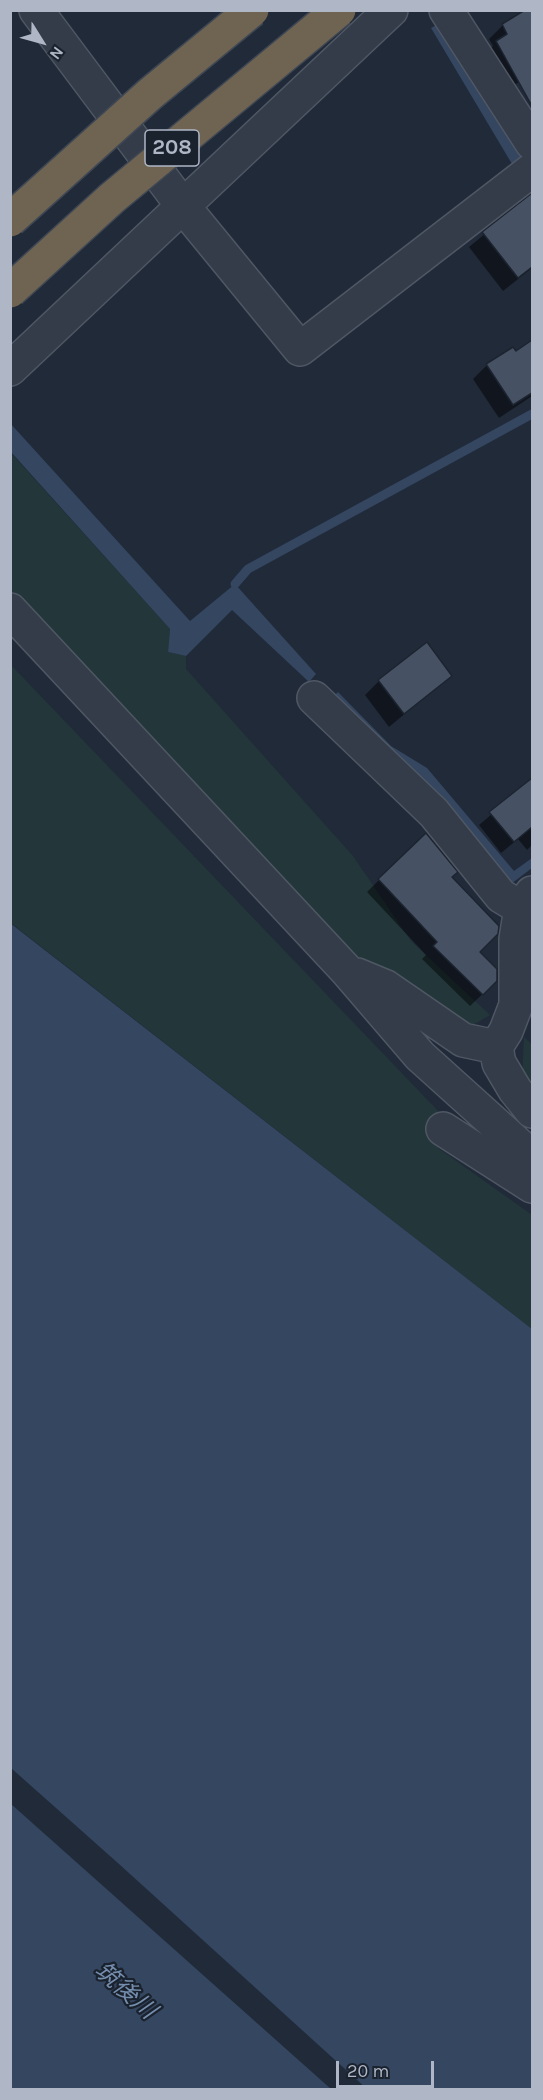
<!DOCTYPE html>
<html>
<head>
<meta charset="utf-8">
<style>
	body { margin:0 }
	#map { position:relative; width:543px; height:2100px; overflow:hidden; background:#212a39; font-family:Karla,sans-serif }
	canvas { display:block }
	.frame { position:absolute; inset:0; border:12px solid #afb7c6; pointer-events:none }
	.north { position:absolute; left:12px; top:12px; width:60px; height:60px; -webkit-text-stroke:4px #1a222e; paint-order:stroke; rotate:127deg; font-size:16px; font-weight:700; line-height:24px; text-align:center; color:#afb7c6 }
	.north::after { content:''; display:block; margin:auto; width:21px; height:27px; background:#afb7c6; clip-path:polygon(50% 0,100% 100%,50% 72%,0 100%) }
	.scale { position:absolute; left:336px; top:2061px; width:98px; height:27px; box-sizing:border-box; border:3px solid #afb7c6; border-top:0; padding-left:8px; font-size:18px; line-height:21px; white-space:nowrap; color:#afb7c6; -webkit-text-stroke:4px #1a222e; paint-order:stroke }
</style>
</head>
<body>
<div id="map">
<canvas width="543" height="2100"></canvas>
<div class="frame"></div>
<div class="north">N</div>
<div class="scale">20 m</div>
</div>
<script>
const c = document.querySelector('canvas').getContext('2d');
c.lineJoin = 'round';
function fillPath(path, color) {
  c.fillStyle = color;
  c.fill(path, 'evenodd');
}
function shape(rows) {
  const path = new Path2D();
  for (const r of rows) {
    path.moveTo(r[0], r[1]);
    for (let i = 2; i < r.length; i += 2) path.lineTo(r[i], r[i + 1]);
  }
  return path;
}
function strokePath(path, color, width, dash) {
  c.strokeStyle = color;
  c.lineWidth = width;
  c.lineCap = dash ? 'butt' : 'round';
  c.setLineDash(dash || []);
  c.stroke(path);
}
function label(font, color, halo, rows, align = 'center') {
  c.font = font + ' Karla,"Noto Sans JP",sans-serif';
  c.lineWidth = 4.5;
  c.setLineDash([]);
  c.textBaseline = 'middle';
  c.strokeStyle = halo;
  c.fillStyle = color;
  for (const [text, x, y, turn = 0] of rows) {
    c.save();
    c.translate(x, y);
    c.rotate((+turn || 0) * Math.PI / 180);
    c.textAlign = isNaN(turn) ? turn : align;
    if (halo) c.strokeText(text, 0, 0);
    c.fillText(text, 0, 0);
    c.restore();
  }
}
const green = shape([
	[10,452,170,629,168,652,186,656,186,669,353,856,411,941,490,1015,466,1029,352,963,11,590],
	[10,664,440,1113,438,1148,532,1215,532,1329,11,923],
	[524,1037,532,1045,532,1091,522,1079]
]);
const water = shape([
	[442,22,524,155,512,164,431,28],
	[10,423,190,621,235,584,316,674,309,682,232,610,186,656,168,652,170,629,11,452],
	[338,692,391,746,427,768,514,871,532,858,532,868,511,884,428,784,392,759,330,700],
	[10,923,532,1329,532,2089,11,2089]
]);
const pier = shape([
	[11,1768,119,1864,367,2089,331,2089,11,1804]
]);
const shadow = shape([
	[528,10,532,10,532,75,503,91,483,56,493,46,489,39,503,25],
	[525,201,532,210,532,268,503,291,469,247],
	[532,342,532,396,499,418,473,379,487,365,515,353],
	[450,676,389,727,365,695,379,681],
	[532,780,532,845,527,850,518,839,501,853,479,825],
	[379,880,478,952,496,981,470,1006,422,959,426,955,367,892]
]);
const stream = shape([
	[235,584,248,569,532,414]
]);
const building = shape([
	[525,10,532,10,532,106,496,41,507,34,502,24,525,10],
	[532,193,532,267,518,278,482,232,532,193],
	[532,340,532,393,513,405,486,364,513,347,516,351,532,340],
	[427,642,452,676,404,714,378,680,427,642],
	[532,778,532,827,514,842,489,812,532,778],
	[426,833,458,872,452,877,499,926,498,934,480,952,497,969,497,981,483,995,433,946,437,942,378,879,426,833]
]);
const minor = shape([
	[36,10,182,205,300,349,532,170],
	[446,10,532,143],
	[10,369,391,10],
	[10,610,347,971,420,1056,532,1157],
	[314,698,434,813,501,896,521,908],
	[532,893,521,908,516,939,516,1005,506,1031,496,1047,499,1063,515,1090,532,1111],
	[357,975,386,987,463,1040,496,1047],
	[443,1129,532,1186]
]);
const highwayBridge = shape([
	[10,220,150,94,252,10],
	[10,291,112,198,339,10]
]);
const shields = [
	[172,148,54]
];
const shieldNames = [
	["208",172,148]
];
const waterNames = [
	["筑後川",125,1991,41]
];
fillPath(green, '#23373a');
fillPath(water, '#344660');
fillPath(pier, '#212a39');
fillPath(shadow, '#0007');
strokePath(stream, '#344660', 9);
fillPath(building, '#465163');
strokePath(building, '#1c2430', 1.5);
strokePath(minor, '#4f5764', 36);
strokePath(minor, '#343c49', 33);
strokePath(highwayBridge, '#3f4754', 36, []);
strokePath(highwayBridge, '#6f6451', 33);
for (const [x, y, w] of shields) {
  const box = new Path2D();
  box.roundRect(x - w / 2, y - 18, w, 36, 4.5);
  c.fillStyle = '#1a222e';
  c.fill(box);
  strokePath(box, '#afb7c6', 1.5);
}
label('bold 21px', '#afb7c6', null, shieldNames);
label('italic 24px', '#768eae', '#1a222e', waterNames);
</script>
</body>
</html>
